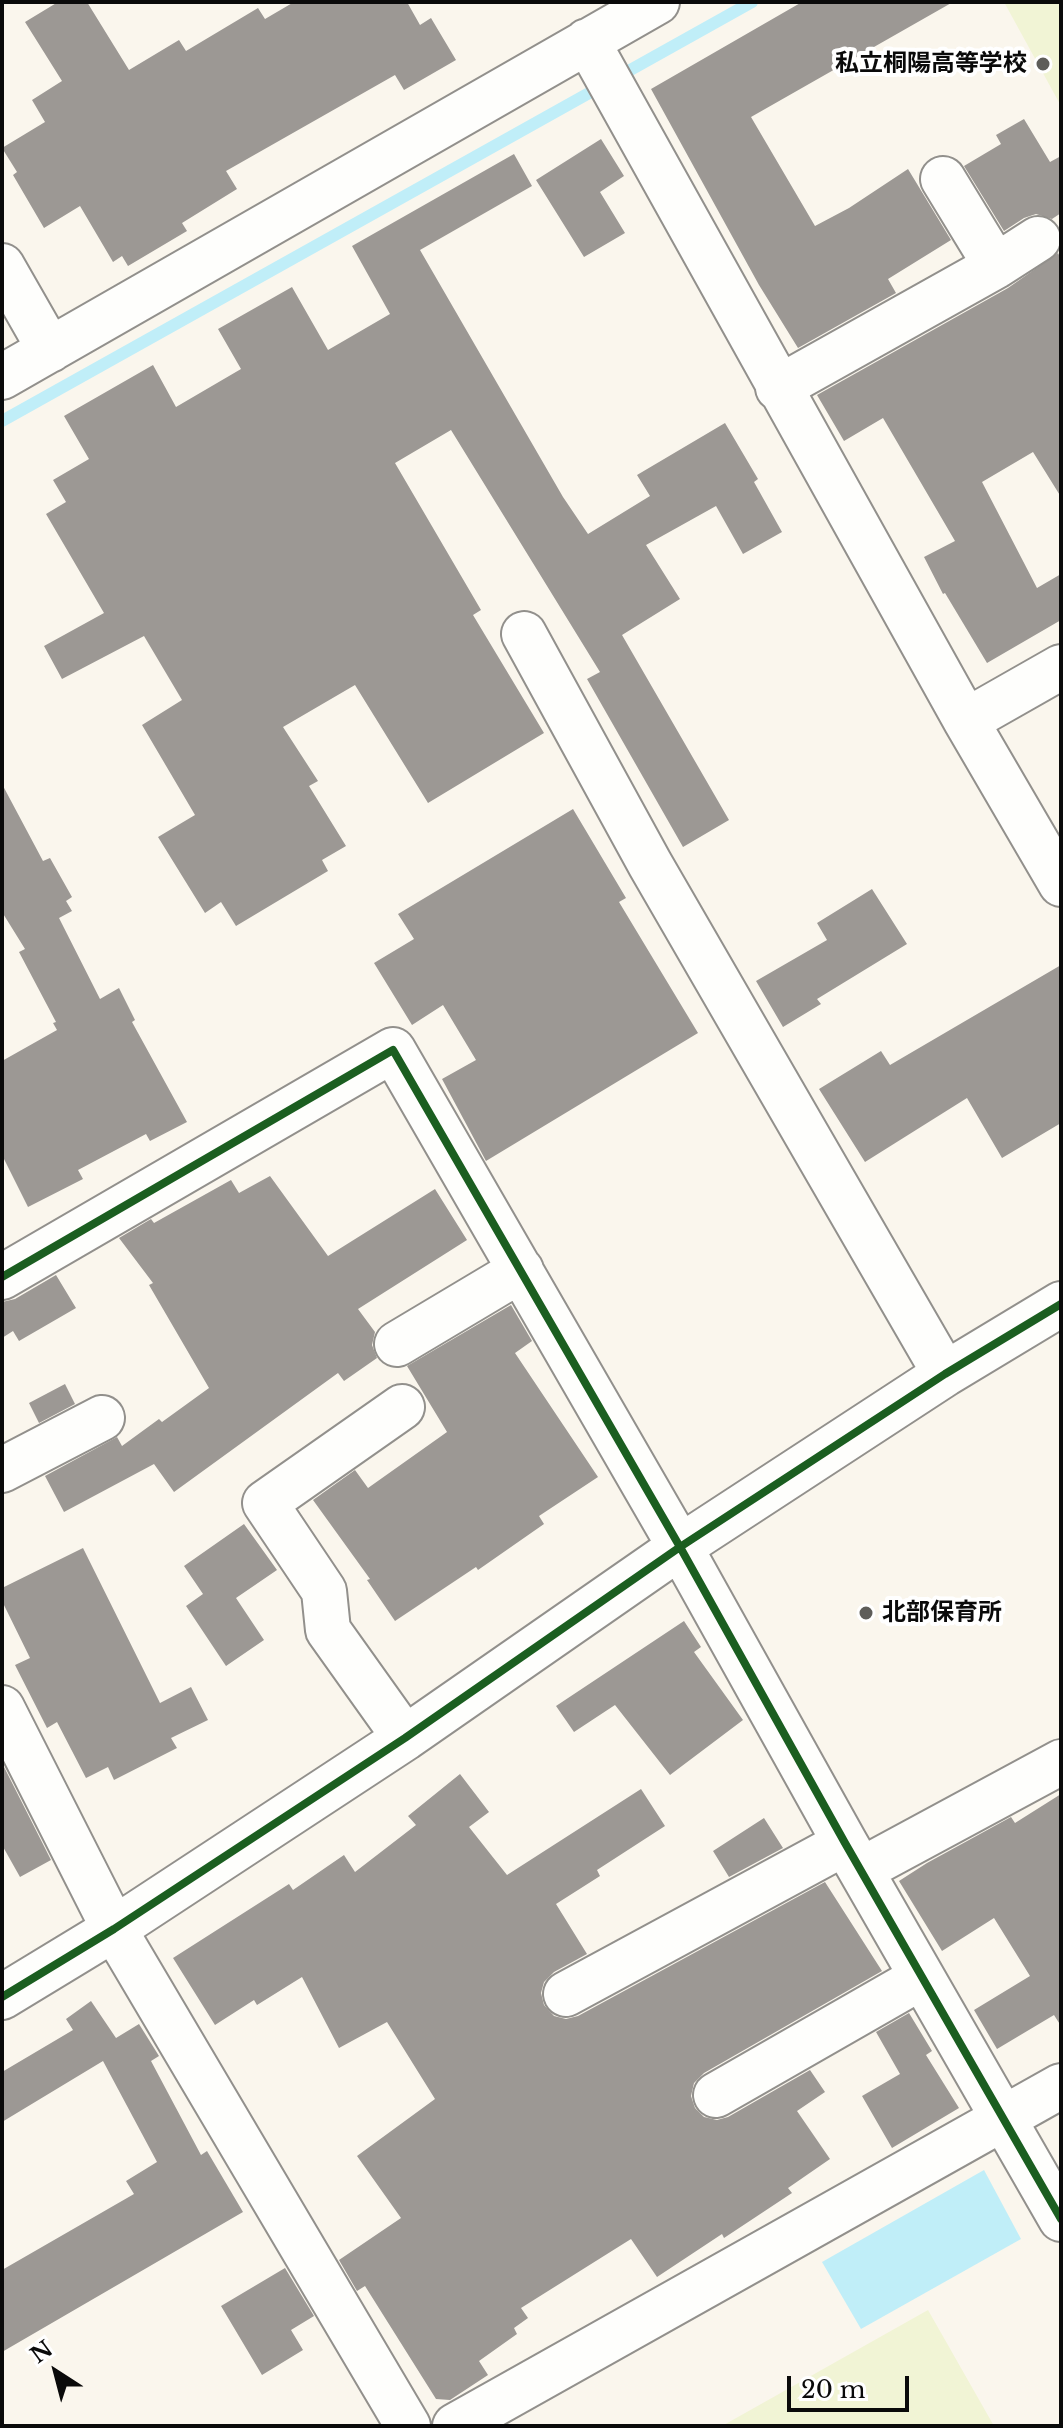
<!DOCTYPE html>
<html>
<head>
<meta charset="utf-8">
<style>
	body { margin:0 }
	#map { position:relative; width:1063px; height:2428px; overflow:hidden; background:#faf6ed; font-family:"Libre Baskerville",serif }
	canvas { display:block }
	.frame { position:absolute; inset:0; border:4px solid #0a0a0a; pointer-events:none }
	.north { position:absolute; left:16px; top:2332px; width:80px; height:80px; -webkit-text-stroke:6px #fff; paint-order:stroke; rotate:324deg; font-size:22px; font-weight:700; line-height:32px; text-align:center; color:#0a0a0a }
	.north::after { content:''; display:block; margin:auto; width:28px; height:36px; background:#0a0a0a; clip-path:polygon(50% 0,100% 100%,50% 72%,0 100%) }
	.scale { position:absolute; left:787px; top:2376px; width:122px; height:36px; box-sizing:border-box; border:4px solid #0a0a0a; border-top:0; padding-left:10px; font-size:24px; line-height:28px; white-space:nowrap; color:#0a0a0a; -webkit-text-stroke:6px #fff; paint-order:stroke }
</style>
</head>
<body>
<div id="map">
<canvas width="1063" height="2428"></canvas>
<div class="frame"></div>
<div class="north">N</div>
<div class="scale">20 m</div>
</div>
<script>
const c = document.querySelector('canvas').getContext('2d');
c.lineJoin = 'round';
function fillPath(path, color) {
  c.fillStyle = color;
  c.fill(path, 'evenodd');
}
function shape(rows) {
  const path = new Path2D();
  for (const r of rows) {
    path.moveTo(r[0], r[1]);
    for (let i = 2; i < r.length; i += 2) path.lineTo(r[i], r[i + 1]);
  }
  return path;
}
function strokePath(path, color, width, dash) {
  c.strokeStyle = color;
  c.lineWidth = width;
  c.lineCap = dash ? 'butt' : 'round';
  c.setLineDash(dash || []);
  c.stroke(path);
}
function label(font, color, halo, rows, align = 'center') {
  c.font = font + ' "Libre Baskerville","Noto Sans JP",serif';
  c.lineWidth = 8;
  c.setLineDash([]);
  c.textBaseline = 'middle';
  c.strokeStyle = halo;
  c.fillStyle = color;
  for (const [text, x, y, turn = 0] of rows) {
    c.save();
    c.translate(x, y);
    c.rotate((+turn || 0) * Math.PI / 180);
    c.textAlign = isNaN(turn) ? turn : align;
    if (halo) c.strokeText(text, 0, 0);
    c.fillText(text, 0, 0);
    c.restore();
  }
}
const pitch = shape([
	[1004,2,1061,2,1061,106],
	[928,2310,994,2426,722,2426]
]);
const water = shape([
	[984,2170,1021,2239,861,2329,822,2262]
]);
const stream = shape([
	[2,421,752,2]
]);
const building = shape([
	[58,2,87,2,129,70,179,40,186,51,258,8,265,19,294,2,407,2,420,25,431,18,456,60,404,90,395,75,226,171,237,189,182,223,187,231,128,266,122,256,113,262,80,206,44,228,13,175,17,172,2,148,45,122,32,100,62,81,25,22],
	[802,2,953,2,751,117,815,226,849,208,908,169,951,240,888,279,896,293,798,348,759,285,651,89],
	[1024,119,1050,162,1061,156,1061,213,1052,219,1036,214,1024,218,1004,231,964,166,1001,144,996,135],
	[601,139,624,176,600,192,625,233,584,257,536,180],
	[514,154,532,186,420,250,563,497,588,534,650,496,637,475,725,423,758,479,754,482,782,532,743,554,716,506,646,545,680,599,622,635,729,820,683,847,587,679,600,672,451,430,395,463,481,610,473,615,544,733,428,803,355,685,283,727,318,781,309,786,346,846,322,860,328,871,236,926,221,902,205,913,158,837,195,815,142,725,182,700,144,636,62,679,44,646,104,613,46,514,66,502,53,480,89,459,64,416,153,365,176,407,241,369,218,329,292,287,328,350,390,314,352,246],
	[1058,253,1061,259,1061,497,1033,452,982,482,1037,588,1061,574,1061,620,987,663,945,593,943,594,924,557,955,541,883,418,844,441,817,395,1008,288],
	[2,784,43,861,50,858,72,897,66,901,72,911,59,918,100,999,119,988,135,1020,132,1022,187,1122,150,1141,146,1134,78,1170,83,1179,28,1207,2,1155,2,1061,57,1030,53,1023,56,1022,19,952,25,949,2,912],
	[573,809,626,898,619,902,698,1033,486,1161,442,1079,476,1060,443,1005,412,1025,374,963,414,939,398,914],
	[872,889,907,944,817,999,821,1004,783,1027,756,981,827,940,817,923],
	[1061,965,1061,1123,1002,1158,967,1098,865,1162,819,1089,881,1051,890,1065],
	[270,1176,328,1256,435,1189,467,1240,358,1309,375,1332,372,1345,377,1358,344,1381,338,1373,174,1492,154,1464,64,1512,45,1476,117,1437,122,1446,159,1419,162,1422,209,1388,149,1285,153,1283,119,1238,151,1219,154,1223,231,1180,239,1193],
	[56,1275,76,1308,19,1341,13,1331,2,1338,2,1302,15,1299],
	[511,1305,532,1341,515,1353,598,1477,539,1516,544,1524,478,1570,476,1567,395,1621,367,1580,370,1579,313,1500,355,1470,368,1488,447,1432,407,1366],
	[65,1384,75,1404,39,1423,29,1403],
	[244,1524,277,1570,236,1598,264,1640,226,1666,186,1606,203,1594,184,1566],
	[83,1548,160,1703,191,1687,208,1720,171,1738,177,1748,114,1780,108,1767,86,1778,57,1722,47,1728,15,1665,30,1658,2,1601,2,1588],
	[684,1621,701,1647,694,1652,743,1720,670,1775,615,1705,574,1732,556,1706],
	[2,1763,51,1860,20,1877,2,1845],
	[460,1774,489,1812,469,1827,507,1875,641,1789,665,1826,597,1870,600,1876,556,1904,587,1954,554,1972,544,1982,541,1993,544,2005,554,2016,566,2019,578,2016,825,1882,882,1971,704,2073,694,2083,691,2096,695,2108,704,2117,717,2120,728,2117,810,2070,825,2092,797,2111,830,2159,788,2188,792,2193,724,2238,722,2234,657,2277,631,2239,521,2308,528,2318,514,2328,517,2334,479,2361,488,2375,450,2400,436,2399,365,2286,357,2291,339,2260,401,2218,357,2156,435,2099,387,2022,339,2048,302,1977,257,2005,254,2000,215,2025,173,1958,289,1884,293,1890,344,1855,355,1872,416,1825,408,1816],
	[1061,1794,1061,2026,1054,2015,997,2049,974,2010,1030,1976,994,1918,942,1951,899,1881,927,1863,1011,1817,1015,1823],
	[764,1818,783,1848,729,1877,713,1851],
	[91,2001,116,2038,139,2024,159,2056,151,2061,201,2155,207,2151,243,2212,2,2352,2,2270,134,2194,126,2181,157,2162,103,2061,2,2122,2,2072,73,2030,66,2019],
	[909,2013,932,2051,926,2055,959,2108,892,2148,862,2096,900,2074,876,2032],
	[285,2268,314,2316,291,2330,303,2350,262,2375,221,2306]
]);
const minor = shape([
	[587,41,966,721,1061,884],
	[943,179,996,266],
	[2,266,50,350],
	[2,377,657,2],
	[778,388,996,266,1038,239],
	[524,634,650,864,945,1374],
	[966,721,1061,667],
	[2,1277,393,1050,680,1547,845,1843,1061,2219],
	[397,1344,521,1270],
	[402,1407,265,1503,324,1591,328,1630,405,1738],
	[2,1470,102,1418],
	[2,1708,114,1929,408,2426],
	[861,1870,1061,1762],
	[566,1994,845,1843],
	[2,1997,114,1929,405,1738,680,1547,945,1374,1061,1304],
	[716,2095,922,1977],
	[455,2426,1061,2086]
]);
const cycleway = shape([
	[2,1277,393,1050,680,1547,845,1843,1061,2219],
	[2,1997,114,1929,405,1738,680,1547,945,1374,1061,1304]
]);
const markers = [
	[1043,64,8,"#5e5d59"],
	[866,1613,8,"#5e5d59"]
];
const poiNames = [
	["私立桐陽高等学校",1027,64],
	["北部保育所",882,1613,"left"]
];
fillPath(pitch, '#f1f4d5');
fillPath(water, '#c0eef8');
strokePath(stream, '#c0eef8', 12);
fillPath(building, '#9c9894');
strokePath(minor, '#92908c', 48);
strokePath(minor, '#fefefc', 44);
strokePath(cycleway, '#1b5e20', 8);
for (const [x, y, r, color] of markers) {
  const dot = new Path2D();
  dot.arc(x, y, r, 0, 2 * Math.PI);
  c.fillStyle = color;
  c.fill(dot);
  strokePath(dot, '#fff', 3);
}
label('bold 24px', '#0a0a0a', '#fff', poiNames, 'right');
</script>
</body>
</html>
